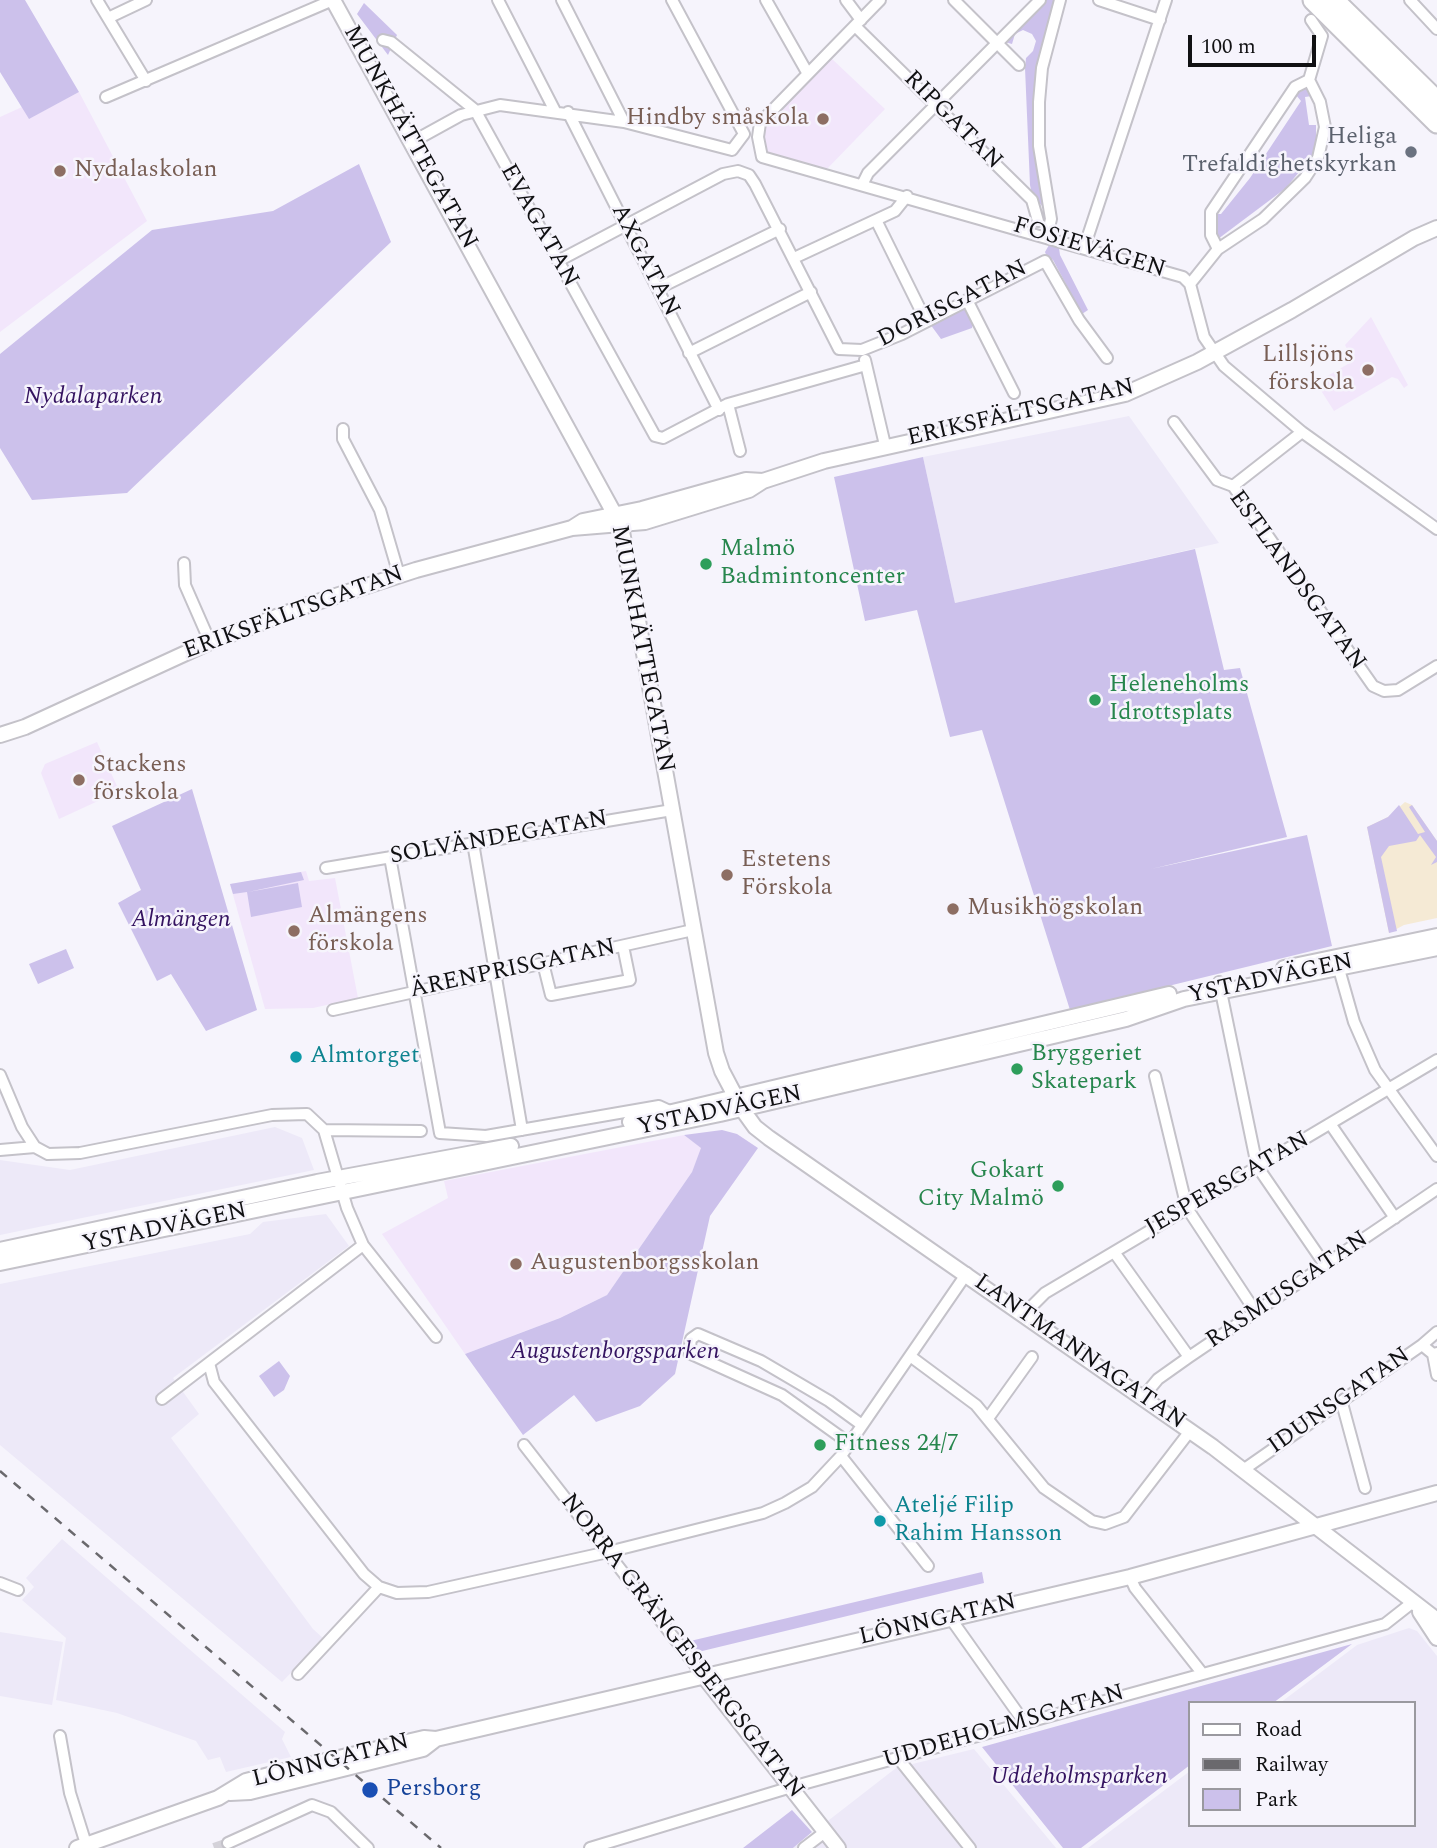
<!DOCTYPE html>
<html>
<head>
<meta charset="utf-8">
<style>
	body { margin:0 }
	#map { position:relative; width:1437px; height:1848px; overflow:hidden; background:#f6f4fc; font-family:Spectral,serif }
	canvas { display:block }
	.legend { position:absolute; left:1188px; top:1701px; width:228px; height:126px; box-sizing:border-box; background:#f6f4fc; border:2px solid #9a999f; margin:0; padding:9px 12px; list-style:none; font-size:21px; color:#111113 }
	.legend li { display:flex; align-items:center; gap:14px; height:35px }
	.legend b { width:35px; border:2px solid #9a999f }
	.scale { position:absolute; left:1188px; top:35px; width:128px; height:32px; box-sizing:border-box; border:4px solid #111113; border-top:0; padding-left:9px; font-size:21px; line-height:24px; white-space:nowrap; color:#111113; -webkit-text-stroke:5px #f6f4fc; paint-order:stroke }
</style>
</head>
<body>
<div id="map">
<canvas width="1437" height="1848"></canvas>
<ul class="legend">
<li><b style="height:9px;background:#fff"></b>Road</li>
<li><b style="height:9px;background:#6a696d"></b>Railway</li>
<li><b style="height:19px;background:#ccc1eb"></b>Park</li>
</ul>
<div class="scale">100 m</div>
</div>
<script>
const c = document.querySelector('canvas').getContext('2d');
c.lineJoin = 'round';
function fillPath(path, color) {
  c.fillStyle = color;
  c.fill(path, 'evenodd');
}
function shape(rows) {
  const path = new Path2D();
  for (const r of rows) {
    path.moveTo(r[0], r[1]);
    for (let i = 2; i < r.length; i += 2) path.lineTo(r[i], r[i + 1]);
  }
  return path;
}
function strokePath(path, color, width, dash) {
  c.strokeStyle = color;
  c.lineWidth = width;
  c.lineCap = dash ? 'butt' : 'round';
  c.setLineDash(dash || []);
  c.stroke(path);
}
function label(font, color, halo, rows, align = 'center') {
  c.font = font + ' Spectral,serif';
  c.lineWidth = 5;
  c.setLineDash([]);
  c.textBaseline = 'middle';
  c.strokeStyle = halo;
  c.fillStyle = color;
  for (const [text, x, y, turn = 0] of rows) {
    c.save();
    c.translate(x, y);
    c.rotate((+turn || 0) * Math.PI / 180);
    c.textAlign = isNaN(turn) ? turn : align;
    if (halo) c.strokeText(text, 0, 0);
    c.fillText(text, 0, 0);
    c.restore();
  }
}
const commercial = shape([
	[1405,802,1412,805,1437,841,1437,918,1404,925,1389,933,1367,827,1388,817]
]);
const built = shape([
	[1129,416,1219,543,955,603,923,457],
	[275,1127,302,1138,314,1170,0,1235,0,1160,70,1170],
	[326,1214,349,1246,173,1378,199,1414,171,1438,313,1629,324,1639,282,1682,0,1445,0,1284,250,1234,263,1222],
	[62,1539,285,1732,282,1739,291,1757,226,1772,220,1757,208,1760,196,1741,117,1713,56,1700,66,1638,22,1600,34,1587,26,1578],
	[1409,1628,1417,1631,1437,1656,1437,1848,1088,1848,1190,1771,1190,1825,1414,1825,1414,1703,1280,1703,1357,1645],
	[0,1632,63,1642,52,1705,0,1696],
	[974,1749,1056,1848,793,1848,896,1768]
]);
const education = shape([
	[831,58,885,109,825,171,764,156,762,129],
	[79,92,147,221,0,332,0,117,22,107,30,118],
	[1371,317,1408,385,1404,388,1398,379,1392,377,1334,411,1320,389,1328,384,1324,378,1353,361,1345,345],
	[97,742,117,786,111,795,59,819,41,773,45,764],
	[306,871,309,881,335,878,358,998,313,1008,265,1009,230,884],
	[684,1135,702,1148,692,1172,607,1295,560,1318,465,1354,382,1234,448,1198,444,1181]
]);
const green = shape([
	[0,0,25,0,79,92,29,119,0,72],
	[1046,0,1057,0,1040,75,1047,212,1032,194,1030,185,1025,68,1026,58,1033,51,1036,41,1032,34,1023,30,1015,34,1012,44,1005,42],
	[364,3,397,35,388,55,357,14],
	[1301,89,1306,89,1312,96,1305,97,1309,125,1316,125,1316,142,1312,156,1286,188,1218,239,1215,214,1221,214,1250,178,1301,101,1296,95],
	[359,164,391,242,127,493,32,500,0,448,0,354,152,230,273,211],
	[1049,245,1059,248,1060,255,1088,310,1082,314,1053,260,1047,257,1045,252],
	[966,307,974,319,972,328,941,339,930,324],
	[923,457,955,603,1195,549,1224,670,1240,668,1287,837,1151,869,1307,835,1332,946,1070,1010,982,730,950,737,917,610,865,621,834,477],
	[192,789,257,1010,206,1031,171,974,157,981,118,903,141,890,112,826],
	[1399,805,1418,834,1425,832,1409,807,1412,805,1437,841,1437,862,1431,865,1436,857,1420,835,1416,841,1389,846,1381,857,1397,931,1389,933,1367,827,1388,817],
	[301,872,304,880,248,892,298,883,302,907,251,917,247,892,233,894,230,884],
	[66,949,74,968,38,984,29,964],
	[722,1130,737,1134,758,1148,710,1216,675,1374,640,1406,596,1422,574,1395,523,1435,465,1354,560,1318,607,1295,692,1172,701,1148,684,1135],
	[279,1361,290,1376,284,1390,274,1397,259,1376],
	[982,1572,984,1583,694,1653,686,1642],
	[1352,1644,1273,1703,1190,1703,1190,1765,1081,1848,1063,1848,982,1747],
	[792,1810,812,1832,793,1848,743,1848]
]);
const streetTunnel = shape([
	[214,1848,228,1843]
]);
const street = shape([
	[97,0,146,81],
	[498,0,555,111],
	[562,0,624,122],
	[766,0,808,74],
	[846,0,861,20],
	[880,0,760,123,758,137,762,157,1183,277,1190,284,1204,337,1224,366,1302,432,1437,529],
	[954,0,1019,65],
	[1099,0,1160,20],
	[1410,0,1437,29],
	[108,18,146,0],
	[855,26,1032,200,1038,221],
	[383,40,391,42,475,110,655,436,663,438,728,404,866,365],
	[106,97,333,0],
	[568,112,719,410],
	[412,142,461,115,500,105,624,122,732,150,744,134,672,0],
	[862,185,868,173,1040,0],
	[876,220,926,321],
	[1047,236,1051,219,1039,146,1039,102,1042,68,1060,0],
	[1084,248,1166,0],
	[1218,249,1211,235,1211,212,1295,87,1309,80],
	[794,258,895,211,907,196],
	[558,261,723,174,738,171,749,175,755,184,839,349,862,350,902,334,1045,261,1079,320,1107,358],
	[1190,284,1218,249,1263,219,1305,178,1318,158,1325,127,1320,102,1309,80,1322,36,1311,20],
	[659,288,780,229],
	[967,300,1014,393],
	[689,353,811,292],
	[865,360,885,445],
	[728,404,740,451],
	[1174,422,1217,480,1233,486,1373,686,1384,691,1398,690,1437,666],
	[343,429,343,439,380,510,399,575],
	[1233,486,1302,432],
	[184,563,185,585,210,642],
	[473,843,522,1130],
	[390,857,440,1133,486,1136,659,1106,672,1112],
	[326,868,672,810],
	[1337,962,1354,1022,1375,1070,1437,1156],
	[543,963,551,995,630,980,623,946],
	[1219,982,1257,1166,1325,1265],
	[333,1010,693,930],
	[0,1075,22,1127,35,1147],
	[1155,1076,1187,1208,1255,1311],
	[1331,1125,1395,1218],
	[324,1130,421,1131],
	[0,1150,35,1147,48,1154,80,1153,272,1115,307,1114,324,1130,347,1208,363,1245,436,1337],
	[1114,1252,1189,1357],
	[1024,1314,1045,1293,1437,1060],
	[1422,1345,1437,1332],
	[1433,1354,1437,1375],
	[910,1356,976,1405,1044,1488,1092,1521,1105,1524,1124,1517,1190,1431],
	[209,1363,214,1382,364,1574,379,1587,397,1593,428,1592,608,1552,763,1513,785,1503,812,1487,841,1456,967,1273],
	[1143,1397,1158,1379,1189,1357,1437,1189],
	[162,1399,363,1245],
	[1342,1403,1365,1488],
	[989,1417,1032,1357],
	[849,1443,782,1395,689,1353,691,1339,698,1334,761,1361,829,1401,862,1425],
	[524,1445,702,1674],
	[841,1456,928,1566],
	[1243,1470,1422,1345,1433,1354,1437,1353],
	[1130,1577,1135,1588,1202,1673],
	[0,1583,18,1590],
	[951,1619,1024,1722],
	[298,1674,379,1587],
	[60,1736,70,1793,86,1844],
	[898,1758,970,1848],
	[228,1843,312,1805,331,1812,368,1848],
	[590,1848,788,1788,1385,1624,1413,1602],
	[804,1848,825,1832]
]);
const secondary = shape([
	[333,0,621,526,716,1053,722,1071,742,1109,755,1127,769,1138,1213,1447,1437,1620],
	[572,528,645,522,749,490,763,481,824,461,1125,394,1197,362,1292,310,1414,238,1437,228],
	[0,735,25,727,210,642,308,605,416,570,572,528,583,521,642,509,746,480,763,481],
	[1284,968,1437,936],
	[630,1122,1169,994],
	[0,1250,317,1182,511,1146],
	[0,1263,720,1114,1126,1019,1184,999,1437,948],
	[1420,1612,1437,1638],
	[702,1674,838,1848],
	[230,1793,250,1792,423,1749,436,1739],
	[77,1848,218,1798,246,1781,296,1768,424,1738,436,1739,1130,1577,1437,1493]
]);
const highway = shape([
	[1313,0,1437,123],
	[1334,0,1437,101]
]);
const rail = shape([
	[0,1471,441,1848]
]);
const markers = [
	[823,119,7,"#8d6e63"],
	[1411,152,7,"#6b7280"],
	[60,171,7,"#8d6e63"],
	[1368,370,7,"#8d6e63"],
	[706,564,7,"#2e9e5b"],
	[1095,700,7,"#2e9e5b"],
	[79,780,7,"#8d6e63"],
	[727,875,7,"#8d6e63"],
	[953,909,7,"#8d6e63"],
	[294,931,7,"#8d6e63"],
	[296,1057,7,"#0f9aa8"],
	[1017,1069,7,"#2e9e5b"],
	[1058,1186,7,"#2e9e5b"],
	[516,1264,7,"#8d6e63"],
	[820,1445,7,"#2e9e5b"],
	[880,1521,7,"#0f9aa8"],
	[370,1790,9,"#1a4fb4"]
];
const educationNames = [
	["Hindby småskola",809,119,"right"],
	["Nydalaskolan",74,171],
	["Lillsjöns",1354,356,"right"],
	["förskola",1354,384,"right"],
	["Stackens",93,766],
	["förskola",93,794],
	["Estetens",741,861],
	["Förskola",741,889],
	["Musikhögskolan",967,909],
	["Almängens",308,917],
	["förskola",308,945],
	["Augustenborgsskolan",530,1264]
];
const streetNames = [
	["RIPGATAN",952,121,45],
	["MUNKHÄTTEGATAN",409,138,61],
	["EVAGATAN",538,226,61],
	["FOSIEVÄGEN",1089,249,17],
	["AXGATAN",644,261,63],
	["DORISGATAN",953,305,-27],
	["ERIKSFÄLTSGATAN",1021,414,-13],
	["ESTLANDSGATAN",1296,581,54],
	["ERIKSFÄLTSGATAN",294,614,-20],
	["MUNKHÄTTEGATAN",641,649,79],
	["SOLVÄNDEGATAN",499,839,-10],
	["ÄRENPRISGATAN",513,970,-12],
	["YSTADVÄGEN",1271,980,-12],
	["YSTADVÄGEN",720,1112,-12],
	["JESPERSGATAN",1228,1185,-30],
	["YSTADVÄGEN",165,1229,-12],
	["RASMUSGATAN",1288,1291,-34],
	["LANTMANNAGATAN",1079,1353,35],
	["IDUNSGATAN",1340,1402,-35],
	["LÖNNGATAN",938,1621,-13],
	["NORRA GRÄNGESBERGSGATAN",681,1647,52],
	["UDDEHOLMSGATAN",1004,1728,-16],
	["LÖNNGATAN",331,1762,-14]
];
const worshipNames = [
	["Heliga",1397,138],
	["Trefaldighetskyrkan",1397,166]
];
const parkNames = [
	["Nydalaparken",93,398],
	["Almängen",181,921],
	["Augustenborgsparken",615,1353],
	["Uddeholmsparken",1079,1778]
];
const leisureNames = [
	["Malmö",720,550],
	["Badmintoncenter",720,578],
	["Heleneholms",1109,686],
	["Idrottsplats",1109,714],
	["Bryggeriet",1031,1055],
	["Skatepark",1031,1083],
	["Gokart",1044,1172,"right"],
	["City Malmö",1044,1200,"right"],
	["Fitness 24/7",834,1445]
];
const cultureNames = [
	["Almtorget",310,1057],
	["Ateljé Filip",894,1507],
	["Rahim Hansson",894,1535]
];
const transitNames = [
	["Persborg",386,1790]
];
fillPath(commercial, '#f5ead5');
fillPath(built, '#ede9f8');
fillPath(education, '#f2e6fb');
fillPath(green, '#ccc1eb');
strokePath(streetTunnel, '#d4d2d9', 10, [10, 5]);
strokePath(street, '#c4c2c9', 14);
strokePath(secondary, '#c4c2c9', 18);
strokePath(highway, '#c4c2c9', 23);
strokePath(street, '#fff', 10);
strokePath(secondary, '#fff', 14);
strokePath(highway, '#fff', 19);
strokePath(rail, '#6a696d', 2.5, [9, 9]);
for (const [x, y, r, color] of markers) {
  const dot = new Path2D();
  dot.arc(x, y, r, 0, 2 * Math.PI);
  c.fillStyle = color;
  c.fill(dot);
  strokePath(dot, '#f6f4fc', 2.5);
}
label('24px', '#785e54', '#f6f4fc', educationNames, 'left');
label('24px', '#111113', '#f6f4fc', streetNames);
label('24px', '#5b616d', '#f6f4fc', worshipNames, 'right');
label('italic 24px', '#341360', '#f6f4fc', parkNames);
label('24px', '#27864d', '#f6f4fc', leisureNames, 'left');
label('24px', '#0d838f', '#f6f4fc', cultureNames, 'left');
label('24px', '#164399', '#f6f4fc', transitNames, 'left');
</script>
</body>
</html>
